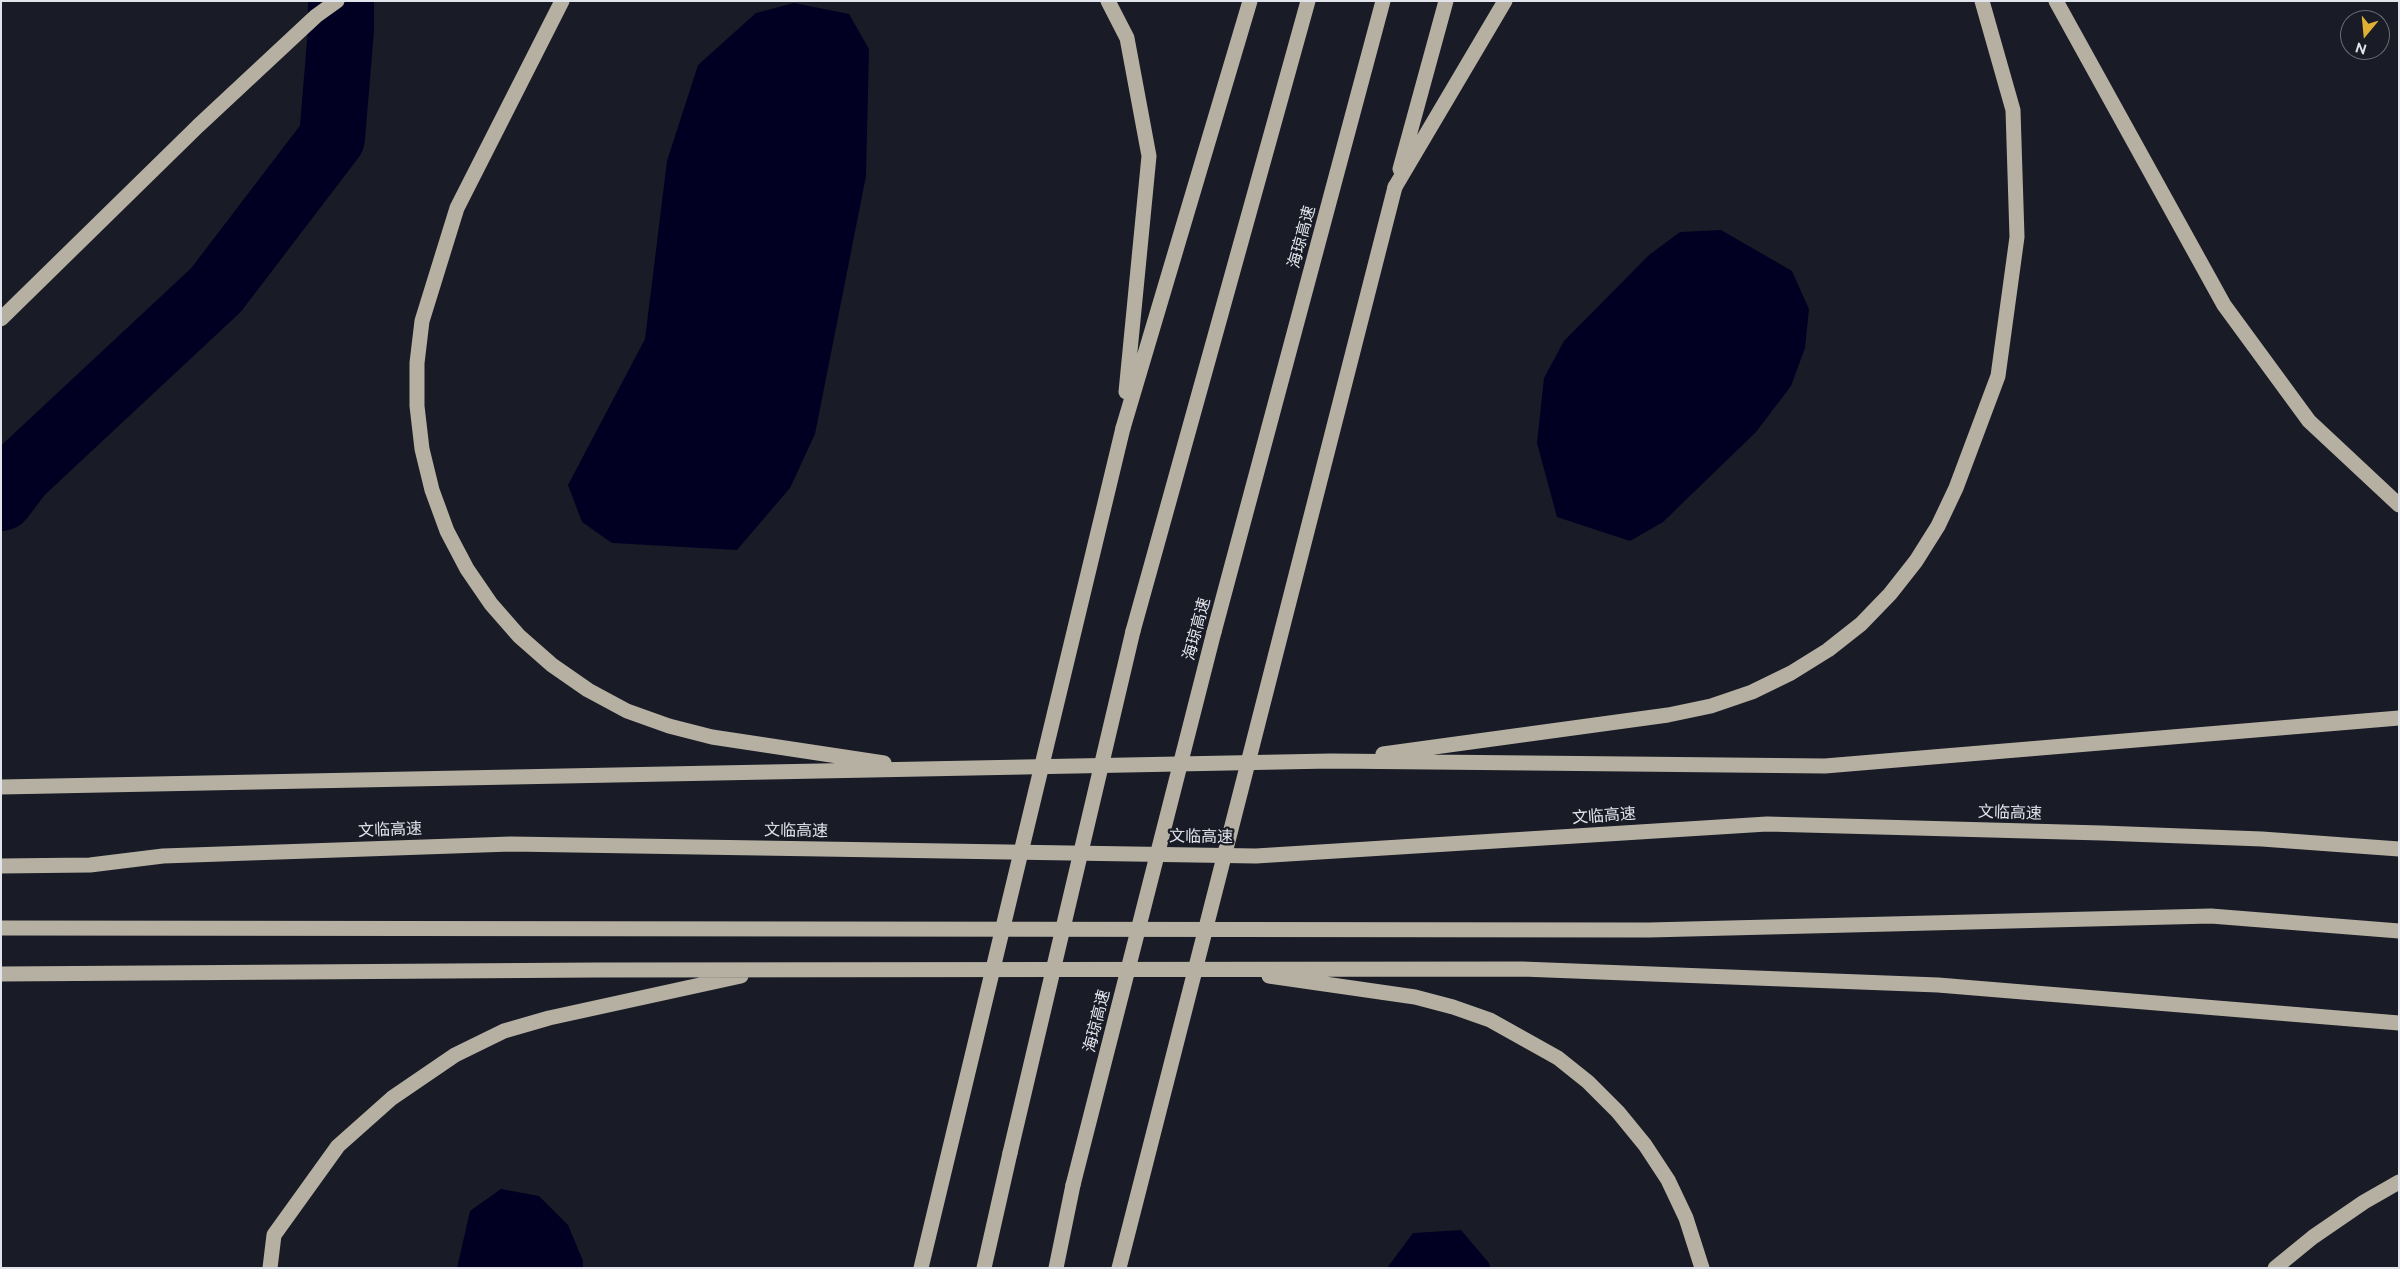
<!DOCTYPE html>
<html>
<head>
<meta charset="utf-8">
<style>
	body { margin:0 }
	#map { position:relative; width:2400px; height:1269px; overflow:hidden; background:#191c26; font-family:Raleway,sans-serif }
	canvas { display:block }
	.frame { position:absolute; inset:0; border:2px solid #e1e4eb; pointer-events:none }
	.north { position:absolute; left:2340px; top:10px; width:50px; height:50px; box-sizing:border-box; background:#191c26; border:1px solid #696c75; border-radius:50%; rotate:197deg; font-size:14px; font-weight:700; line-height:20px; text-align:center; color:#e1e4eb }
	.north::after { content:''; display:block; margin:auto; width:18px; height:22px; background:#dfb034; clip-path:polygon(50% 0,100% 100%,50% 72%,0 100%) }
</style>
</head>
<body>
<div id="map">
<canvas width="2400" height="1269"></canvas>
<div class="frame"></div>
<div class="north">N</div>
</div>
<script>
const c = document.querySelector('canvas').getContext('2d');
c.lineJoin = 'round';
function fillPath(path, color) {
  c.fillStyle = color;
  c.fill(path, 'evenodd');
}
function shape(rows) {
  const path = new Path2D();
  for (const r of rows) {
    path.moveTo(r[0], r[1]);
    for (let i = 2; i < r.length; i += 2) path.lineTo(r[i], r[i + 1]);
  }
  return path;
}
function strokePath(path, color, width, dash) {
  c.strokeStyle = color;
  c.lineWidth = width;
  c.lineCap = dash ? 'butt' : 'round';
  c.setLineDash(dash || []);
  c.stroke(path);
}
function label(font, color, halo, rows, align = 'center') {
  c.font = font + ' Raleway,"Noto Sans SC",sans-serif';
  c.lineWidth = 4.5;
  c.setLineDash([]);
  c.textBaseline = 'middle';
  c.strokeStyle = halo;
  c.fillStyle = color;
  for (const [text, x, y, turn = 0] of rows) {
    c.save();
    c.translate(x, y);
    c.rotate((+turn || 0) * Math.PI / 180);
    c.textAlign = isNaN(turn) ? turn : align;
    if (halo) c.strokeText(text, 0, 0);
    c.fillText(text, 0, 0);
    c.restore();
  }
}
const water = shape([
	[794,3,849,14,869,49,866,176,815,434,790,488,737,550,612,543,582,522,568,485,645,339,667,161,698,65,756,13],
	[1721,230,1792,271,1809,309,1805,348,1791,386,1756,432,1663,522,1630,541,1557,517,1537,443,1544,378,1564,341,1649,255,1680,232],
	[501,1189,539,1196,568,1225,583,1261,583,1268,457,1268,470,1211],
	[1461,1230,1489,1263,1490,1268,1387,1268,1413,1233]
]);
const river = shape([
	[1,498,20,473,216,290,332,138,341,30,341,1]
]);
const highway = shape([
	[562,1,457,208,422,321,417,363,417,406,422,449,432,490,447,531,467,569,491,604,519,636,552,665,588,690,627,711,669,726,712,737,884,763],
	[1108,1,1127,38,1149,156,1126,392],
	[2056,1,2224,305,2309,421,2399,505],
	[1400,169,1446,1],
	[1395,187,1505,1],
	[1,319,198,126,316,16,337,1],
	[1123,428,1250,1],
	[1133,631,1308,1],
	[1214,632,1383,1],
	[1383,754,1668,715,1711,706,1752,692,1791,673,1828,650,1861,624,1890,594,1916,561,1938,526,1956,488,1998,376,2017,237,2013,110,1982,1],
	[1,787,1331,761,1825,766,2399,718],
	[1,866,90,865,163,856,511,844,1256,856,1767,824,2102,833,2262,839,2399,849],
	[1,928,1649,930,2211,916,2399,931],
	[1,974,596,970,1522,969,1938,985,2399,1023],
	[1269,976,1415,997,1453,1007,1490,1020,1558,1058,1588,1082,1618,1112,1645,1145,1668,1180,1686,1218,1702,1268],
	[270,1268,274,1235,338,1146,392,1098,455,1055,504,1031,549,1018,741,976],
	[984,1268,1010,1153],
	[1056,1268,1073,1185],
	[2275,1268,2313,1237,2364,1202,2399,1182]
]);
const highwayBridge = shape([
	[1010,1153,1133,631],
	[1073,1185,1214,632],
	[921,1268,1123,428],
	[1119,1268,1395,187]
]);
const streetNames = [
	["海琼高速",1302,237,-75],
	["海琼高速",1197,629,-75],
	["文临高速",2010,813,2],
	["文临高速",1604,816,-4],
	["文临高速",390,830,-2],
	["文临高速",796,831,1],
	["文临高速",1201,837,1],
	["海琼高速",1097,1021,-76]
];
fillPath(water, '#010022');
strokePath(river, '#010022', 66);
strokePath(highway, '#b6b0a3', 15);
strokePath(highwayBridge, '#b6b0a3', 15);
label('16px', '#e1e4eb', '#191c26', streetNames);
</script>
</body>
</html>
